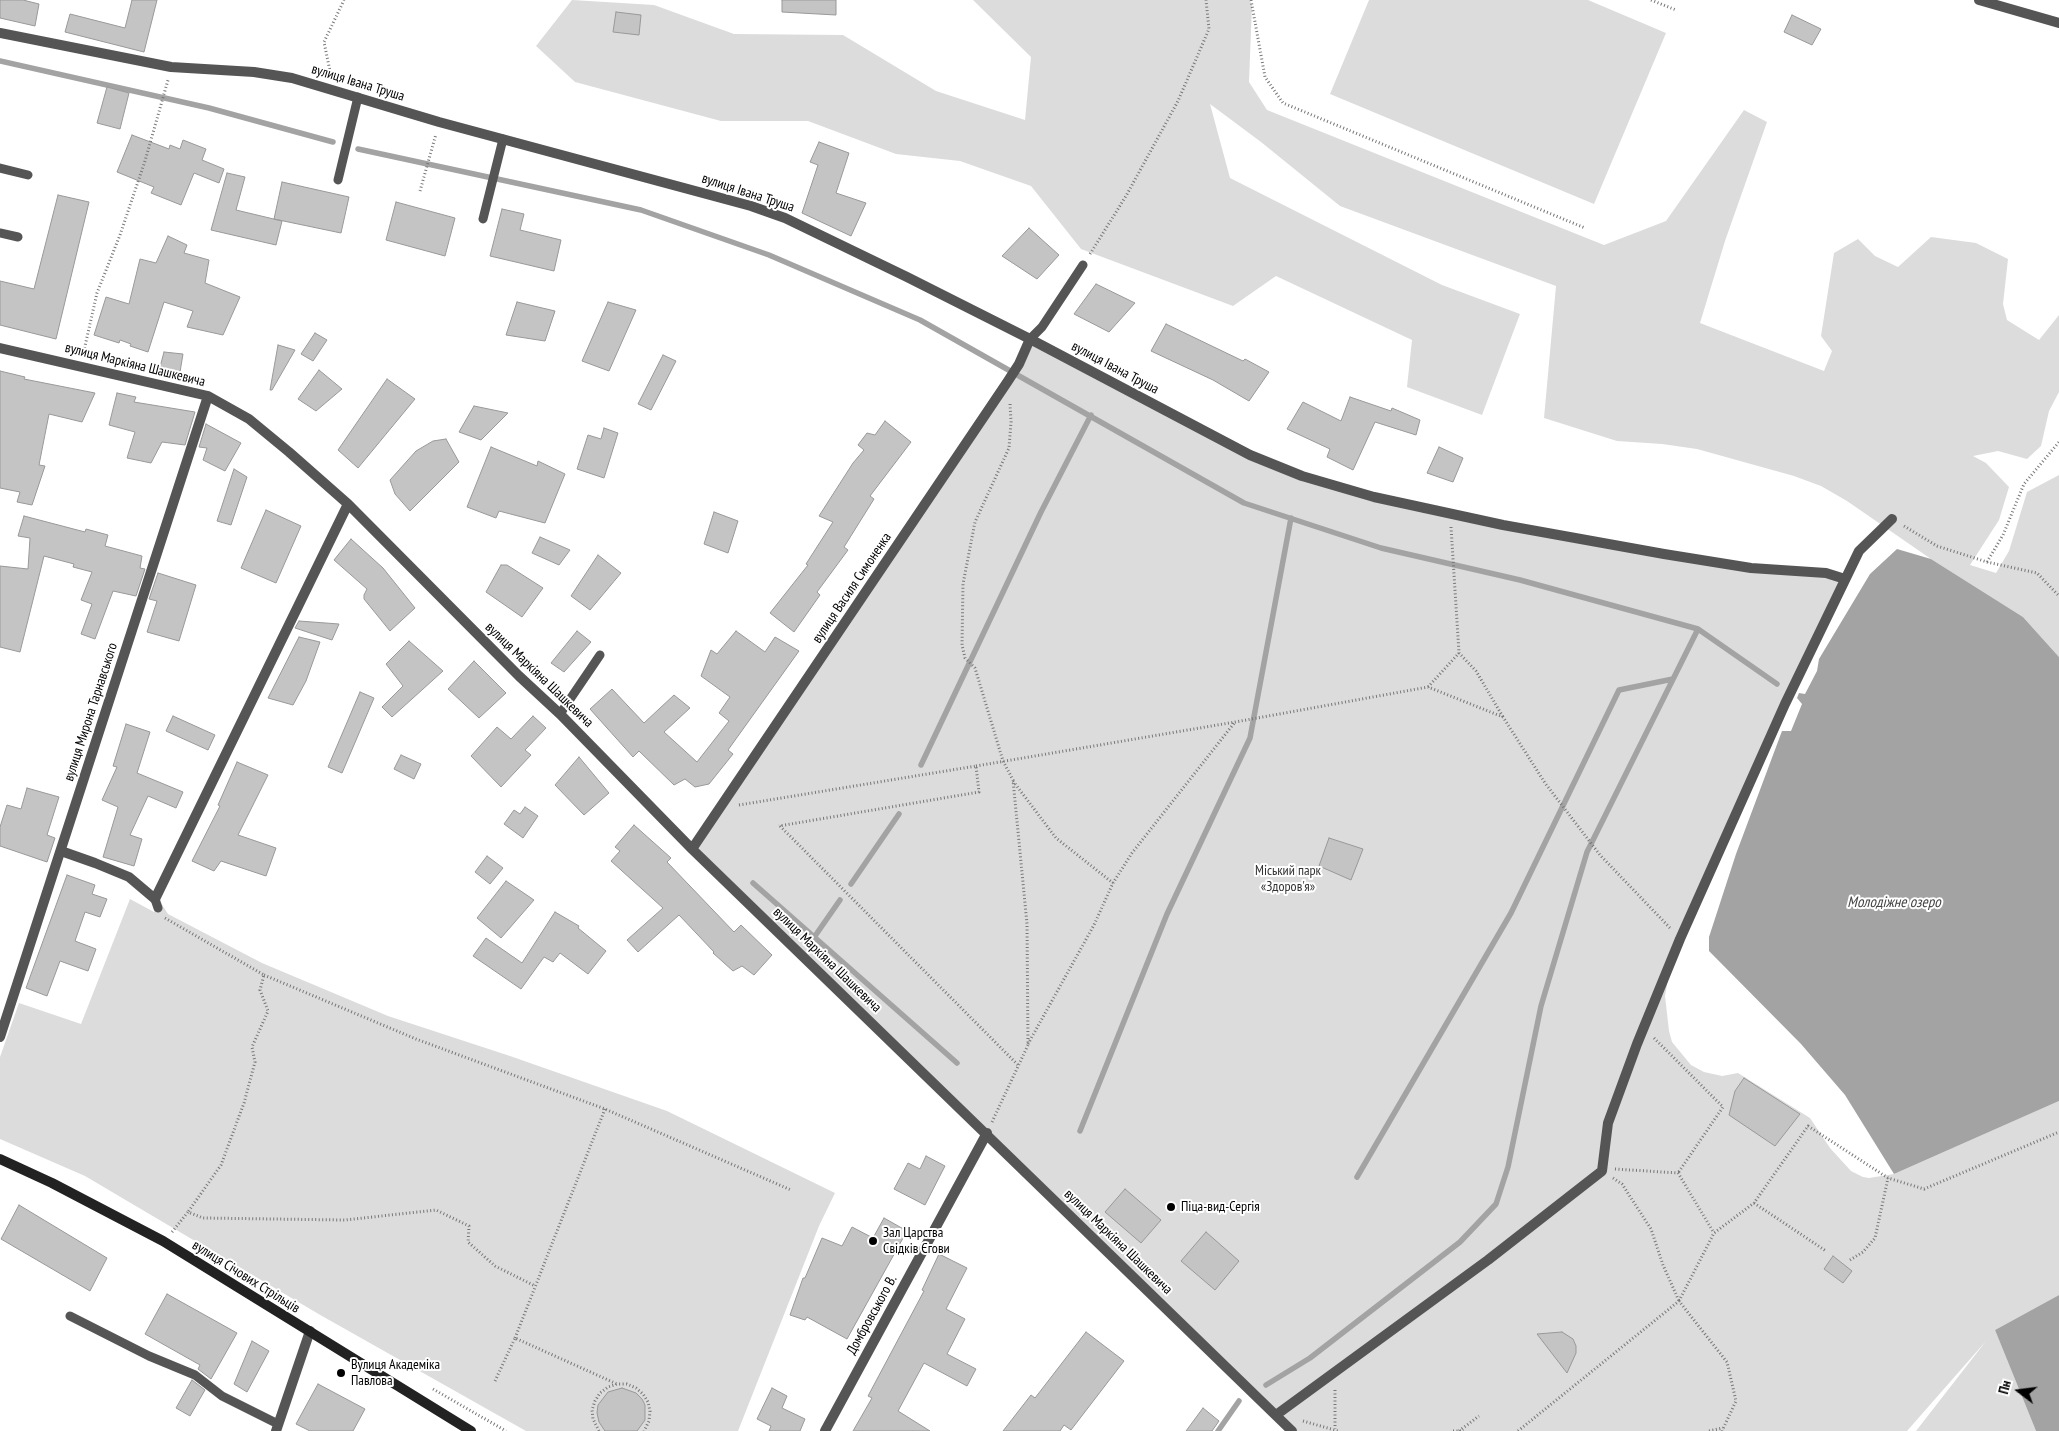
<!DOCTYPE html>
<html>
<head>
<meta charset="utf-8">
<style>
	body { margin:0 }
	#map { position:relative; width:2059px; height:1431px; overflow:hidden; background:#fff; font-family:"PT Sans Narrow",sans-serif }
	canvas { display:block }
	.north { position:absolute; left:1994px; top:1366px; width:50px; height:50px; -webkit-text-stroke:4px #fff; paint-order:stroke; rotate:285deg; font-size:14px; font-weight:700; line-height:20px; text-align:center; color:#000 }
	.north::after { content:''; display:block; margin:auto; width:18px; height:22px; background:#000; clip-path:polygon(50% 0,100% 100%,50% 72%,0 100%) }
</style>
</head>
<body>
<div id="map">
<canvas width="2059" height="1431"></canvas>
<div class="north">Пн</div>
</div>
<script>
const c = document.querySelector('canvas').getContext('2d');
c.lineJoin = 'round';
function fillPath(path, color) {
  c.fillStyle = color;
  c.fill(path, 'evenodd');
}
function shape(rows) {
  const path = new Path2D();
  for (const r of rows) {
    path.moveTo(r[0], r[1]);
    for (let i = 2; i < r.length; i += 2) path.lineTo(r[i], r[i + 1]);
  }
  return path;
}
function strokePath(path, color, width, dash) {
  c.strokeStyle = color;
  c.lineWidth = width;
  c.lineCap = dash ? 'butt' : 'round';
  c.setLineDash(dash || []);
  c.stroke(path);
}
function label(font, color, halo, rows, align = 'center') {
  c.font = font + ' "PT Sans Narrow",sans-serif';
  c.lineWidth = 4;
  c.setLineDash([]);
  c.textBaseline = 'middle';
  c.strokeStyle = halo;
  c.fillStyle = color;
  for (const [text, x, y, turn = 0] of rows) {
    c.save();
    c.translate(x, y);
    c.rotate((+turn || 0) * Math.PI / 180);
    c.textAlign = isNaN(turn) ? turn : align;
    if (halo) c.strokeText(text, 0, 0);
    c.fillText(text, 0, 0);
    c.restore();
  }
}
const green = shape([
	[572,0,654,5,734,34,843,35,936,91,1025,120,1031,57,973,0,1249,0,1252,5,1249,82,1267,110,1604,245,1666,221,1744,110,1767,122,1725,241,1700,323,1824,371,1832,351,1821,336,1834,253,1858,239,1875,256,1898,267,1931,237,1976,243,2008,259,2003,304,2007,320,2039,340,2059,315,2059,392,2049,411,2041,446,2027,459,1998,451,1973,456,1986,463,2009,487,1999,520,1970,565,1996,573,2009,551,2027,492,2059,475,2059,657,2023,617,1931,559,1847,501,1821,486,1794,476,1697,449,1662,444,1617,441,1544,418,1556,286,1340,206,1261,142,1210,104,1230,178,1442,285,1520,314,1482,415,1407,387,1412,340,1276,276,1233,306,1081,249,1031,186,960,161,896,154,808,121,721,121,575,82,536,46],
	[1369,0,1588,0,1666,33,1594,204,1330,94],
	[1030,339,1302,476,1450,515,1845,579,1672,957,1665,996,1669,1031,1672,1042,1691,1065,1704,1072,1722,1076,1738,1073,1810,1118,1830,1148,1851,1171,1863,1177,1869,1178,1894,1174,2059,1101,2059,1295,1995,1330,2036,1431,1916,1431,1986,1341,1907,1431,1292,1431,692,849],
	[130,899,154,912,161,903,168,914,262,963,388,1016,510,1056,667,1111,835,1193,819,1226,738,1431,526,1431,322,1316,85,1176,0,1139,0,1057,19,1003,81,1024]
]);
const water = shape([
	[1897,549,1931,559,2023,617,2059,657,2059,1101,1894,1174,1845,1095,1801,1044,1709,951,1709,937,1736,854,1782,731,1791,731,1802,704,1797,698,1799,693,1805,694,1817,671,1819,659,1870,574],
	[2059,1295,2059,1431,2036,1431,1995,1330]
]);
const stream = shape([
	[0,61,209,108,333,142],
	[358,149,641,210,769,255,920,320,1244,503,1381,548,1520,580,1698,629,1777,684],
	[921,765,1041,512,1091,415],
	[753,883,957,1063],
	[851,884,899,814],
	[815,936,840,900],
	[1080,1131,1167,914,1250,738,1291,518],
	[1357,1177,1511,913,1619,690,1673,679],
	[1266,1385,1310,1358,1460,1242,1496,1204,1508,1167,1541,1006,1587,852,1698,629],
	[1218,1431,1239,1401]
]);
const building = shape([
	[0,0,23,0,39,4,35,26,0,18,0,0],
	[132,0,157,0,144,52,65,32,70,14,125,28,132,0],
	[782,0,836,0,836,15,782,12,782,0],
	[616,12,641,15,639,35,613,32,616,12],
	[1792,15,1821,29,1812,45,1784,32,1792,15],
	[107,87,129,93,120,129,97,123,107,87],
	[132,135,169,149,170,145,180,149,183,140,206,149,202,160,224,169,219,183,194,173,181,205,151,193,154,187,117,172,132,135],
	[819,142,849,153,836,193,866,203,851,236,802,213,818,165,810,162,819,142],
	[227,173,245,177,236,210,282,221,276,245,211,230,227,173],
	[282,182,349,197,341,233,274,219,282,182],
	[58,195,89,202,56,339,0,325,0,281,34,289,58,195],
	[396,202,455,218,445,256,386,240,396,202],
	[502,209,524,214,520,230,561,240,554,271,490,256,502,209],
	[1029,228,1059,255,1037,279,1002,256,1029,228],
	[168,236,187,245,184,253,209,260,205,283,240,297,223,335,187,327,193,311,164,302,148,352,130,346,131,344,120,340,119,343,94,335,106,297,129,304,140,259,156,263,168,236],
	[1096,284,1135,303,1109,332,1074,314,1096,284],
	[517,302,555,311,545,341,506,335,517,302],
	[608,302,636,310,609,371,582,361,608,302],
	[1166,324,1243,361,1245,359,1269,372,1249,401,1213,380,1151,351,1166,324],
	[315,333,327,340,313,361,301,354,315,333],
	[278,345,295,350,272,390,270,390,278,345],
	[164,352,183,354,180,372,160,367,164,352],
	[663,355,676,361,651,410,638,404,663,355],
	[319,370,342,389,316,411,298,399,319,370],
	[0,371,25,377,24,379,95,393,82,422,49,414,39,465,45,466,32,505,17,502,20,492,0,488,0,371],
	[387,379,415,399,358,468,338,450,387,379],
	[117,393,136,397,134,402,195,412,185,445,162,442,151,463,127,458,135,432,109,425,117,393],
	[1350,397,1391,411,1392,408,1420,420,1416,435,1375,422,1353,470,1327,457,1330,449,1287,429,1303,402,1341,421,1350,397],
	[474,406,508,413,481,440,459,432,474,406],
	[885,421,911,442,870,496,874,499,844,547,848,550,817,592,820,595,794,632,770,613,808,565,806,564,833,522,819,516,853,463,864,450,858,445,867,433,875,435,885,421],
	[206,424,241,443,225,471,203,460,207,448,199,447,206,424],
	[604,428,618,433,604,478,577,469,588,435,601,439,604,428],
	[446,439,459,462,410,511,395,494,390,480,416,451,433,441,446,439],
	[491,447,537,466,538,461,565,474,545,523,499,511,496,518,467,507,491,447],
	[1439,447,1463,458,1453,482,1427,473,1439,447],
	[234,469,247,477,231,525,217,521,234,469],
	[266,510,301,526,276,583,241,568,266,510],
	[714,512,738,521,728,553,704,544,714,512],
	[24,516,85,532,86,529,108,535,105,546,142,556,140,568,145,569,136,596,113,591,95,639,81,634,92,604,81,600,92,572,73,567,74,564,44,556,20,652,0,647,0,566,28,569,30,538,18,536,24,516],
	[540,537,570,550,559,565,532,553,540,537],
	[351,539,383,568,415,608,390,631,364,599,364,595,367,589,334,560,351,539],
	[598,555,621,573,590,610,571,596,598,555],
	[501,565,507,565,543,588,522,617,486,592,501,565],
	[158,573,196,585,179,641,147,632,157,601,149,599,158,573],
	[299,621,339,624,332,640,295,628,299,621],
	[577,631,591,642,564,672,551,663,577,631],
	[736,631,765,652,775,637,799,651,728,750,733,754,709,784,695,787,685,779,674,785,639,751,633,757,590,709,612,689,644,723,674,695,690,708,664,732,697,762,729,721,719,713,730,697,701,676,711,650,717,654,736,631],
	[299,637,320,642,306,681,293,705,268,698,299,637],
	[409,641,443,671,392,717,382,707,403,686,386,664,409,641],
	[474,661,506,693,479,718,448,689,474,661],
	[360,692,374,698,342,773,328,767,360,692],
	[173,716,215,735,208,750,166,731,173,716],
	[533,716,546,728,525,750,531,755,501,787,471,756,497,727,511,739,533,716],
	[126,724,150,732,137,773,183,792,176,808,148,796,130,835,142,839,134,866,103,857,118,807,102,800,117,767,113,766,126,724],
	[401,755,421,764,414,779,394,769,401,755],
	[579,757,609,793,584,815,555,785,579,757],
	[237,762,268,775,238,835,276,848,266,876,221,861,214,871,192,861,220,806,218,805,237,762],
	[27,788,59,797,47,835,55,838,47,862,0,846,0,827,7,805,21,809,27,788],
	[525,807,538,816,523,838,504,824,514,810,520,814,525,807],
	[634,825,671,858,667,862,734,932,741,925,772,955,754,975,742,966,733,971,713,953,714,952,679,915,638,952,627,940,663,908,611,861,620,851,615,847,634,825],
	[1329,838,1363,849,1351,880,1319,866,1329,838],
	[487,856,503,868,490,884,475,872,487,856],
	[67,875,95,885,92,894,107,899,100,917,85,912,75,941,96,949,88,971,60,961,47,996,26,988,67,875],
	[506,881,534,900,501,938,477,918,506,881],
	[555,912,579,926,578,928,606,951,588,974,560,953,553,962,544,957,521,989,473,956,486,938,522,963,555,912],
	[1744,1078,1800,1114,1775,1146,1729,1115,1735,1091,1744,1078],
	[926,1156,945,1166,925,1205,894,1189,908,1163,920,1169,926,1156],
	[1125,1189,1161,1220,1141,1243,1105,1212,1125,1189],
	[19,1205,107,1258,90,1291,1,1239,19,1205],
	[884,1218,907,1231,847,1339,807,1317,805,1320,790,1315,803,1278,805,1278,822,1238,842,1246,852,1227,873,1238,884,1218],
	[1206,1232,1239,1261,1215,1290,1181,1261,1206,1232],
	[939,1254,967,1268,946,1309,965,1319,947,1354,976,1369,967,1386,924,1363,898,1411,930,1431,853,1431,872,1398,868,1396,924,1291,922,1290,939,1254],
	[1833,1256,1852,1271,1843,1283,1824,1269,1833,1256],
	[167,1294,237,1333,211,1379,198,1369,200,1365,145,1334,167,1294],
	[1086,1332,1124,1361,1071,1430,1064,1425,1060,1431,1003,1431,1031,1395,1035,1398,1086,1332],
	[1562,1332,1573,1339,1576,1346,1576,1353,1567,1373,1537,1334,1562,1332],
	[252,1341,269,1351,247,1392,234,1384,252,1341],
	[192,1380,205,1390,190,1416,176,1408,192,1380],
	[318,1384,365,1409,353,1431,310,1431,296,1424,318,1384],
	[622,1388,636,1393,642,1399,645,1405,645,1420,637,1431,605,1431,599,1422,597,1413,598,1405,608,1392,622,1388],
	[772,1388,787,1396,782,1408,805,1419,800,1431,769,1431,771,1426,757,1419,772,1388],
	[1203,1408,1219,1421,1212,1431,1186,1431,1203,1408]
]);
const path = shape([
	[1251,0,1265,77,1283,103,1585,228],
	[1651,0,1676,10],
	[331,76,324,42,344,0],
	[420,191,436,134],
	[1090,254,1126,196,1178,101,1209,29,1206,0],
	[83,355,97,293,120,235,145,161,168,80],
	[1904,526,1937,546,1987,562,2037,573,2059,596],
	[1451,527,1459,653,1476,671,1503,717],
	[1987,562,2003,535,2024,484,2059,442],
	[1428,687,1459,653],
	[976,766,1235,722,1428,687,1503,717,1545,783,1600,855,1671,929],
	[1013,781,1056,838,1113,883],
	[739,805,976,766,979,792,779,826],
	[780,826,1018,1065],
	[165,918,264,975,260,990,268,1011,252,1047,255,1062,244,1103,221,1165,188,1212],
	[264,975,416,1039,605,1109,791,1190],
	[1654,1038,1723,1107,1678,1173],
	[1028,1044,1094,925,1113,883,1132,853,1235,722],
	[992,1122,1028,1045,1027,924,1013,780,1003,761,975,668,965,658,962,645,963,584,975,522,1009,448,1011,422,1010,403],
	[1615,1169,1678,1173,1714,1233],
	[1613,1178,1622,1184,1651,1229,1663,1265,1679,1301],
	[1754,1203,1826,1251],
	[172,1232,188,1212,203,1218,345,1220,436,1210,469,1226,468,1242,495,1266,535,1286],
	[1850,1260,1863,1252,1875,1238,1888,1178],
	[1679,1301,1714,1233,1754,1203,1808,1126,1888,1178,1924,1189,2059,1132],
	[515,1338,605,1109],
	[495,1381,515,1338,617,1384],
	[433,1389,506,1431],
	[1335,1390,1335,1429],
	[1303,1421,1338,1431],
	[599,1431,593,1419,592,1410,595,1401,600,1393,608,1387,617,1384,627,1384,636,1388,643,1394,648,1402,650,1411,649,1421,644,1431],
	[1453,1431,1464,1431],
	[1459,1431,1479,1416],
	[1518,1431,1679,1301,1727,1362,1736,1401,1722,1431],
	[1709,1431,1723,1428]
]);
const lane = shape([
	[0,168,28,175],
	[338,180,358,97],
	[483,219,503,139],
	[0,233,18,237],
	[1030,339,1042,327,1083,265],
	[560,714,600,655],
	[155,899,158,908],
	[70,1316,149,1356,195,1375,222,1396,278,1424]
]);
const street = shape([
	[1979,0,2059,23],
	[0,33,171,67,254,72,292,78,439,122,751,206,785,218,907,277,1030,339,1250,455,1302,476,1374,497,1503,525,1664,554,1751,568,1826,573,1845,579],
	[0,348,208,396,249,419,289,452,348,504,519,676,560,714,692,849,1292,1431],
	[692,849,1008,381,1019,364,1030,339],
	[61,851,95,863,129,877,155,899,348,504],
	[0,1037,208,396],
	[1276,1415,1488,1260,1602,1171,1608,1123,1637,1044,1680,939,1785,704,1859,551,1892,519],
	[276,1431,310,1331],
	[825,1431,987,1133]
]);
const secondary = shape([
	[0,1159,52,1183,163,1241,471,1431]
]);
const markers = [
	[1171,1207,5,"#000"],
	[873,1241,5,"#000"],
	[341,1373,5,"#000"]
];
const streetNames = [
	["вулиця Івана Труша",358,83,17],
	["вулиця Івана Труша",748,193,18],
	["вулиця Маркіяна Шашкевича",135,365,14],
	["вулиця Івана Труша",1115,368,28],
	["вулиця Василя Симоненка",852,588,-56],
	["вулиця Маркіяна Шашкевича",539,675,44],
	["вулиця Мирона Тарнавського",91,712,-72],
	["вулиця Маркіяна Шашкевича",827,960,44],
	["вулиця Маркіяна Шашкевича",1118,1242,44],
	["вулиця Січових Стрільців",246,1277,32],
	["Домбровського В.",872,1315,-61]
];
const parkNames = [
	["Міський парк",1288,871],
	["«Здоров'я»",1288,887]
];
const poiNames = [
	["Піца-вид-Сергія",1181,1207],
	["Зал Царства",883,1233],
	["Свідків Єгови",883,1249],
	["Вулиця Академіка",351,1365],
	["Павлова",351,1381]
];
const waterNames = [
	["Молодіжне озеро",1894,903]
];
fillPath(green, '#dcdcdc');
fillPath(water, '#a3a3a3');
strokePath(stream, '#a3a3a3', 5.5);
fillPath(building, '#c4c4c4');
strokePath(building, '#999', 1);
strokePath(path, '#777', 3, [1, 2.5]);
strokePath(lane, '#555', 9);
strokePath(street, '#555', 10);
strokePath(secondary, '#222', 10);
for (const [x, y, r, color] of markers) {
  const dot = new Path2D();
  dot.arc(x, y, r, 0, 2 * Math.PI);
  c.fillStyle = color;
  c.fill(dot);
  strokePath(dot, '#fff', 2);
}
label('14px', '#000', '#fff', streetNames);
label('14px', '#333', '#fff', parkNames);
label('14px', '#000', '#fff', poiNames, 'left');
label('italic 15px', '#444', '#fff', waterNames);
</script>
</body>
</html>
